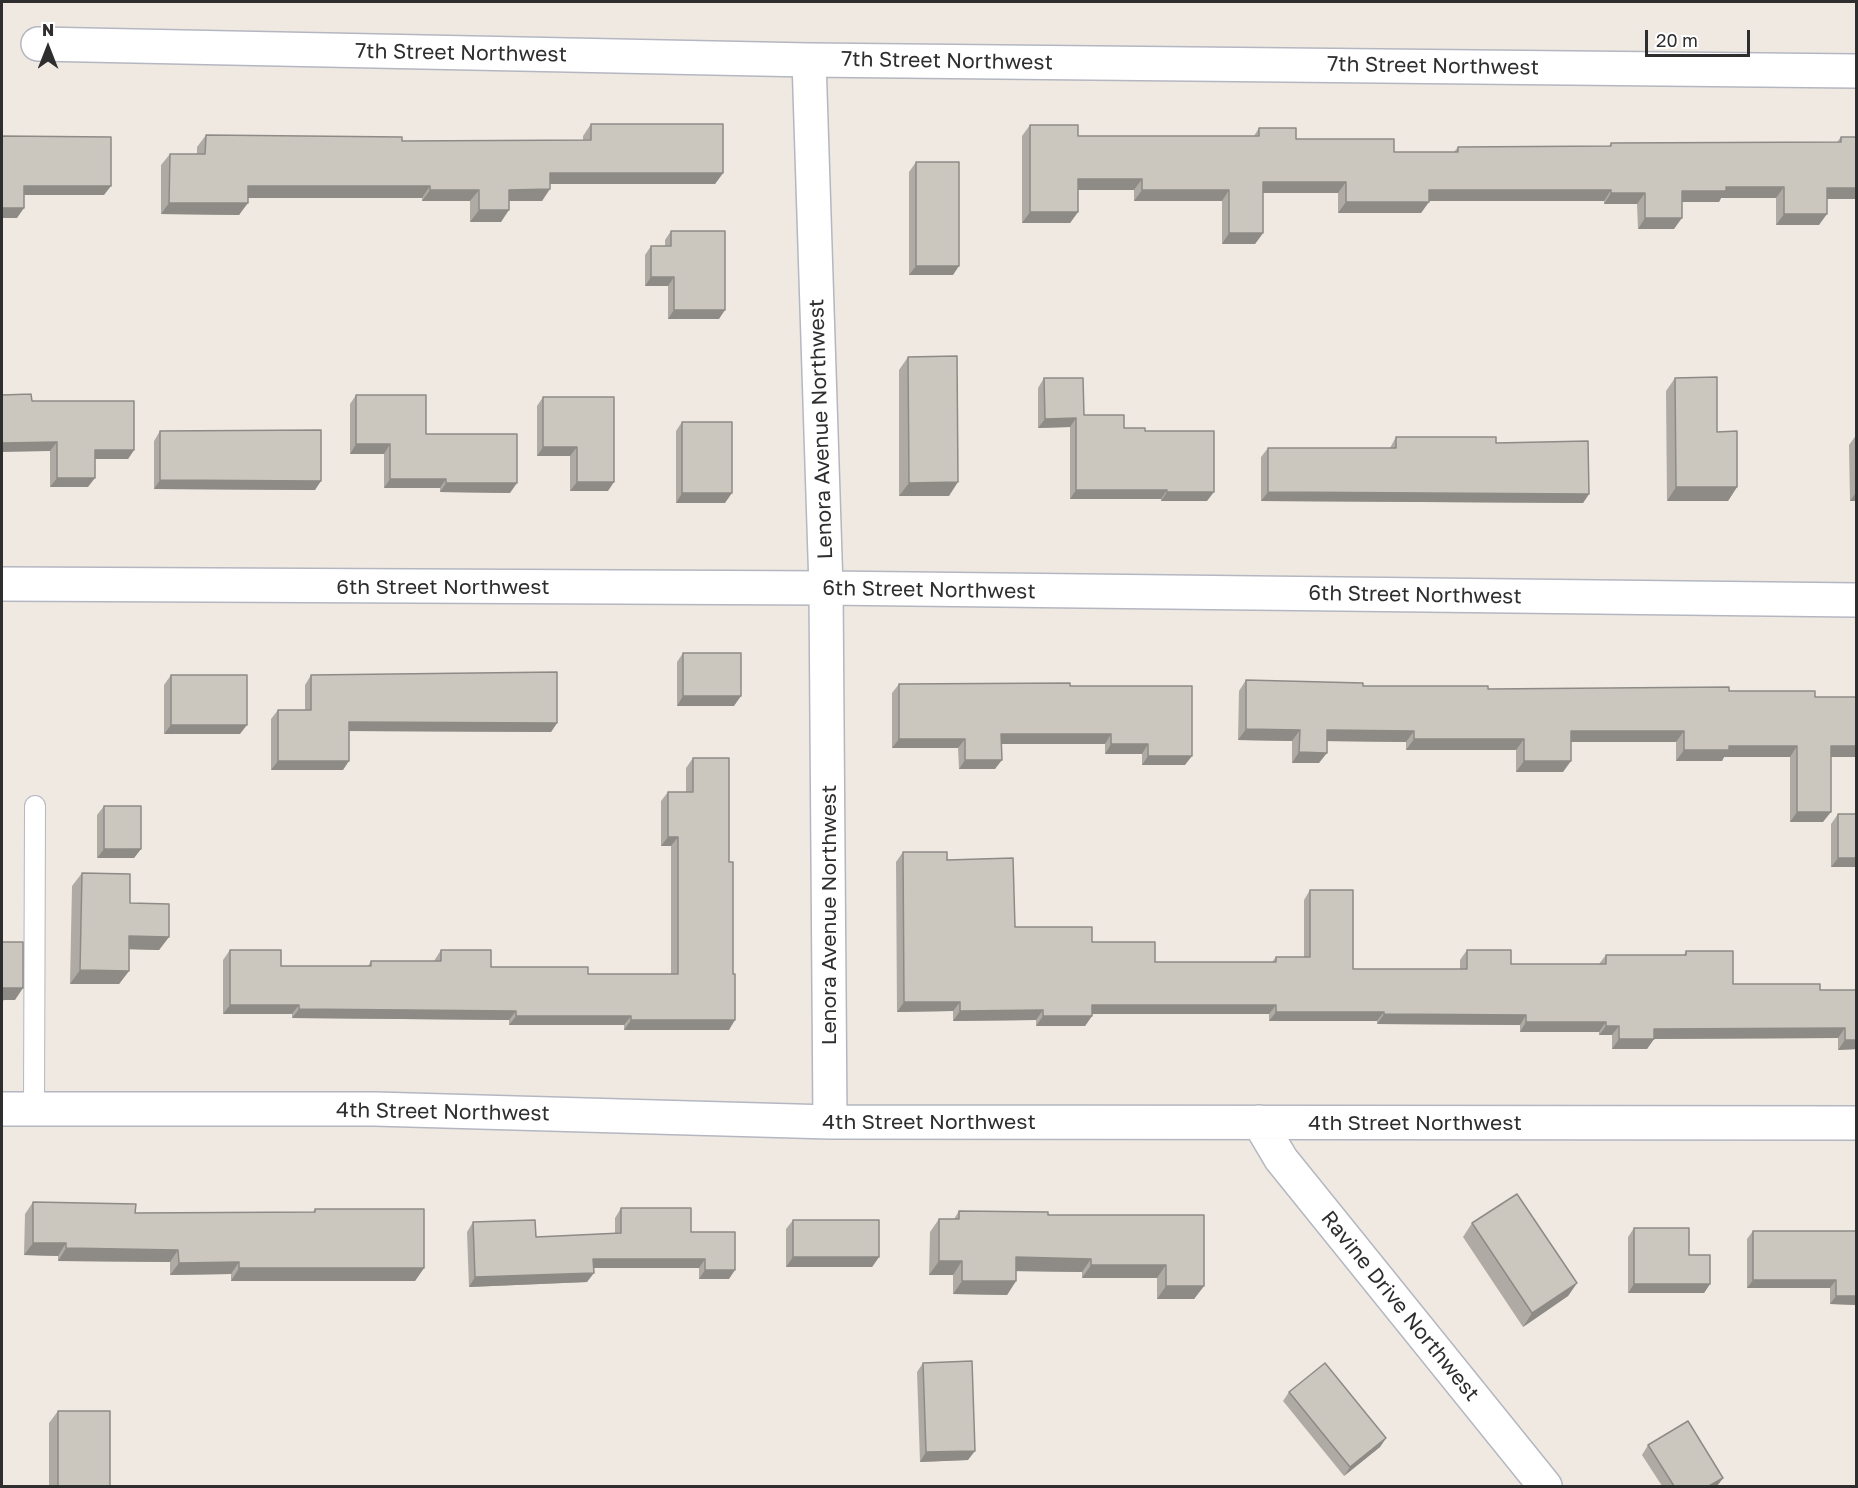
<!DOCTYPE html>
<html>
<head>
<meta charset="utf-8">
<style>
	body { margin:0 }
	#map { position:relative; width:1858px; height:1488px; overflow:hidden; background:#efe9e1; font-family:"Golos Text",sans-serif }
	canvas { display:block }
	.frame { position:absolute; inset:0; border:3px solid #2e2e2e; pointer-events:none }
	.north { position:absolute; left:18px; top:18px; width:60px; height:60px; -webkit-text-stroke:4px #fff; paint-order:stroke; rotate:0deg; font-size:16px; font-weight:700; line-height:24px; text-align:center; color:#2e2e2e }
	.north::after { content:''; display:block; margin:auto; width:21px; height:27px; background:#2e2e2e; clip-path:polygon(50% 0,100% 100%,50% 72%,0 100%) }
	.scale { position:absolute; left:1645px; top:30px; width:105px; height:27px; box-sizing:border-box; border:3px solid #2e2e2e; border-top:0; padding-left:8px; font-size:18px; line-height:21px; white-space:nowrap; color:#2e2e2e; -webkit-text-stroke:4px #fff; paint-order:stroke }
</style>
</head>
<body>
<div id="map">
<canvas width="1858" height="1488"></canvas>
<div class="frame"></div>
<div class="north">N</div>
<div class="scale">20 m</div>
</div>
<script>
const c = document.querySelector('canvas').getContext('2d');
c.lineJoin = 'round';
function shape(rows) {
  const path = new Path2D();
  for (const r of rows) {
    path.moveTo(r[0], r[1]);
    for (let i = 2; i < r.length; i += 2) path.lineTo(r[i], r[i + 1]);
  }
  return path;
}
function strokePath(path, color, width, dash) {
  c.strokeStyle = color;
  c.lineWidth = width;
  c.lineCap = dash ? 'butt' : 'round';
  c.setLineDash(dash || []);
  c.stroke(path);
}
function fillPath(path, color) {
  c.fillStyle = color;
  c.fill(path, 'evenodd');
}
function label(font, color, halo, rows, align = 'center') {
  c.font = font + ' "Golos Text",sans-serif';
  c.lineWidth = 5;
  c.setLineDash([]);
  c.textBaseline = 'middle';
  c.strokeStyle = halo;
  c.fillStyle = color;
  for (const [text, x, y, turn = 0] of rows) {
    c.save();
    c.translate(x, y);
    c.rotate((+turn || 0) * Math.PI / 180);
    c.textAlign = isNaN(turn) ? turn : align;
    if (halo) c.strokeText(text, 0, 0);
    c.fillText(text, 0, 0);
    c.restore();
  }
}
const service = shape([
	[34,1109,35,806]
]);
const minor = shape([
	[38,44,809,60,1856,71],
	[809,60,826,588,830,1122],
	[2,584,826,588,1856,600],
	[2,1109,375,1109,830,1122,1856,1123],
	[1259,1122,1281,1159,1545,1486]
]);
const wall = shape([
	[591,124,723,173,715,184,550,184,542,201,509,201,501,222,470,222,470,201,422,201,422,198,248,198,239,215,161,214,161,165,170,154,197,154,197,147,206,135,402,141,583,140,583,136],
	[1030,125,1078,136,1254,136,1259,128,1296,139,1394,152,1454,152,1458,147,1609,146,1611,143,1837,142,1841,137,1857,199,1827,199,1819,225,1776,225,1776,198,1721,198,1719,202,1682,202,1674,229,1638,229,1637,204,1604,204,1604,201,1429,201,1421,213,1338,213,1338,193,1263,193,1263,233,1255,244,1222,244,1222,201,1134,201,1134,190,1078,190,1078,212,1070,223,1022,223,1022,136],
	[916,162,953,275,909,275,909,172],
	[671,231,719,319,668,319,668,286,645,286,645,255,651,246,665,246,665,240],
	[908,357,949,496,899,496,899,370],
	[1044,378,1084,415,1124,428,1145,431,1207,501,1161,501,1161,499,1070,499,1070,427,1038,428,1038,388],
	[1675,378,1717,432,1737,487,1728,501,1667,501,1666,391],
	[356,395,426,434,510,493,440,492,440,488,384,488,384,454,350,454,350,404],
	[543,397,608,491,570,491,570,456,537,456,537,406],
	[32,401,134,450,128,459,95,459,88,487,50,487,50,451],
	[682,422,725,503,676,503,676,431],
	[160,431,315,490,154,489,154,441],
	[1857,434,1857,501,1850,501,1849,445],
	[1396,437,1496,443,1589,494,1583,503,1261,501,1261,457,1268,448,1390,448],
	[683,653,734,706,677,706,677,662],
	[171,675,240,734,164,734,164,685],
	[311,675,557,723,551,732,349,731,343,770,271,770,271,719,278,710,305,710,305,685],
	[1246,680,1363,686,1488,689,1729,691,1815,697,1857,757,1831,757,1823,822,1790,822,1790,757,1724,757,1722,761,1676,761,1676,742,1571,742,1563,772,1516,772,1516,750,1406,750,1406,742,1327,741,1319,763,1292,763,1292,741,1238,740,1239,691],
	[899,684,1070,686,1185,765,1142,765,1142,754,1105,754,1105,744,1002,744,995,769,959,769,958,748,892,748,892,693],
	[693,758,729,1030,624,1030,624,1025,509,1025,509,1020,292,1018,292,1014,223,1014,223,960,230,950,281,966,368,966,371,961,434,961,441,950,491,967,588,974,671,974,671,846,661,846,661,801,668,792,686,792,686,768],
	[104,806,141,849,134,858,97,858,97,815],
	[1838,814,1857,867,1831,867,1831,824],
	[903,852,947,860,1015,927,1092,942,1155,962,1272,962,1276,957,1304,957,1304,900,1310,890,1353,969,1460,969,1460,960,1467,950,1511,964,1599,964,1606,955,1684,955,1686,951,1733,984,1820,990,1857,990,1857,1049,1838,1050,1838,1038,1654,1039,1647,1049,1612,1049,1612,1035,1599,1035,1599,1032,1520,1032,1520,1025,1377,1024,1377,1021,1269,1021,1269,1014,1092,1014,1092,1016,1085,1026,1036,1026,1036,1020,953,1021,953,1011,897,1012,896,862],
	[82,873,130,903,169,937,159,950,129,949,129,971,119,984,70,984,72,886],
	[33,1202,135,1213,313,1212,315,1209,424,1268,415,1281,231,1281,231,1274,170,1275,170,1262,58,1261,58,1256,24,1255,25,1214],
	[621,1208,691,1232,729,1279,699,1279,699,1268,594,1268,587,1282,469,1287,467,1232,473,1222,536,1237,615,1233,615,1218],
	[959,1211,1048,1215,1204,1215,1204,1286,1194,1299,1157,1299,1157,1278,1082,1278,1082,1272,1016,1271,1016,1281,1007,1295,953,1294,953,1275,929,1275,930,1232,939,1219,954,1219],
	[793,1220,879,1257,872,1267,786,1267,786,1229],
	[1472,1223,1577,1283,1568,1296,1523,1327,1463,1237],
	[1634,1228,1689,1255,1710,1284,1704,1293,1628,1293,1628,1237],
	[1753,1231,1857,1231,1857,1305,1830,1304,1830,1288,1747,1288,1747,1239],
	[923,1363,968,1460,920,1462,917,1372],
	[1289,1392,1386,1438,1380,1447,1344,1476,1283,1401],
	[58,1411,110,1486,49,1486,49,1423],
	[1648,1445,1723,1478,1717,1486,1662,1486,1642,1455]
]);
const shadedWall = shape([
	[550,173,723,173,715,184,541,184],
	[1078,179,1142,179,1134,190,1070,190],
	[1263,182,1346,182,1338,193,1255,193],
	[24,186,111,186,104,195,17,195],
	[248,186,430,186,422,198,239,198],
	[1726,187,1784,187,1776,198,1721,198,1719,202,1674,202,1682,191],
	[1827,188,1857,188,1857,199,1819,199],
	[550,189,542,201,501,201,509,190],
	[430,190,479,190,470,201,422,201],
	[1142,190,1229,190,1222,201,1134,201],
	[1429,190,1611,190,1604,201,1421,201],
	[1611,193,1645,193,1637,204,1604,204],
	[1346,202,1429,202,1421,213,1338,213],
	[169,203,248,203,239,215,161,214],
	[2,208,24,208,17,218,2,218],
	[479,210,509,210,501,222,470,222],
	[1030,212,1078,212,1070,223,1022,223],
	[1784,214,1827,214,1819,225,1776,225],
	[1645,218,1682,218,1674,229,1638,229],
	[1229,233,1263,233,1255,244,1222,244],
	[916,266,959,266,953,275,909,275],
	[651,277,674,277,668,286,645,286],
	[674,310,725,310,719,319,668,319],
	[1076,418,1070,427,1038,428,1045,419],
	[57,442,50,451,2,452,2,443],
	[356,444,390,444,384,454,350,454],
	[543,447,577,447,570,456,537,456],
	[95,450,134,450,128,459,88,459],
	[57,478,95,478,88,487,50,487],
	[390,479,446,479,440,488,384,488],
	[160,480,321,481,315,490,154,489],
	[577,482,614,482,608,491,570,491],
	[958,482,949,496,899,496,909,483],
	[446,483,517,483,510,493,440,492],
	[1676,487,1737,487,1728,501,1667,501],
	[1076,490,1167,490,1161,499,1070,499],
	[1857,491,1857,501,1850,501],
	[1167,492,1214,492,1207,501,1161,501],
	[1268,492,1589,494,1583,503,1261,501],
	[682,493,732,493,725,503,676,503],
	[683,696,741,696,734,706,677,706],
	[349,722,557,723,551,732,343,731],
	[171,725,247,725,240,734,164,734],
	[1246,729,1300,730,1292,741,1238,740],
	[1327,730,1414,731,1406,742,1319,741],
	[1571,731,1684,731,1676,742,1563,742],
	[1001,734,1111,734,1105,744,995,744],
	[899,739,965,739,958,748,892,748],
	[1414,739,1524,739,1516,750,1406,750],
	[1111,744,1148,744,1142,754,1105,754],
	[1729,746,1797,746,1790,757,1724,757,1722,761,1676,761,1684,750],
	[1831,746,1857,746,1857,757,1823,757],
	[1299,752,1327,753,1319,763,1292,763],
	[1148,756,1192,756,1185,765,1142,765],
	[965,760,1002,760,995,769,959,769],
	[278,761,349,761,343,770,271,770],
	[1524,761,1571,761,1563,772,1516,772],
	[1797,812,1831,812,1823,822,1790,822],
	[668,837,678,837,671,846,661,846],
	[104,849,141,849,134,858,97,858],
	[1838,858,1857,858,1857,867,1831,867],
	[129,936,169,937,159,950,120,949],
	[80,970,129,971,119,984,70,984],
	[3,988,23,988,15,1000,2,1000,2,1001,2,989],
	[904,1002,960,1002,953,1011,897,1012],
	[230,1005,299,1005,292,1014,223,1014],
	[1092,1005,1276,1005,1269,1014,1085,1014],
	[299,1009,516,1011,509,1020,292,1018],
	[1043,1010,1036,1020,953,1021,960,1011],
	[1276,1012,1384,1012,1377,1021,1269,1021],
	[1384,1014,1526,1015,1520,1025,1377,1024],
	[516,1016,631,1016,624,1025,509,1025],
	[1043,1016,1092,1016,1085,1026,1036,1026],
	[631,1020,735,1020,729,1030,624,1030],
	[1526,1022,1606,1022,1599,1032,1520,1032],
	[1606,1026,1619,1026,1612,1035,1599,1035],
	[1733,1028,1845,1028,1838,1038,1647,1039,1654,1029],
	[1619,1039,1654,1039,1647,1049,1612,1049],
	[1845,1040,1857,1040,1857,1049,1838,1050],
	[33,1243,66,1243,58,1256,24,1255],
	[66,1248,178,1250,170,1262,58,1261],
	[793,1257,879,1257,872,1267,786,1267],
	[1016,1257,1091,1259,1082,1272,1007,1271],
	[593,1259,705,1259,699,1268,587,1268],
	[939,1261,962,1261,953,1275,929,1275],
	[239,1262,231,1274,170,1275,179,1263],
	[1091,1265,1166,1265,1157,1278,1082,1278],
	[239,1268,424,1268,415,1281,231,1281],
	[705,1270,735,1270,729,1279,699,1279],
	[594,1273,587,1282,469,1287,475,1277],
	[1753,1280,1836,1280,1830,1288,1747,1288],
	[962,1281,1016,1281,1007,1295,953,1294],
	[1577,1283,1568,1296,1523,1327,1532,1313],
	[1634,1284,1710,1284,1704,1293,1628,1293],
	[1166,1286,1204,1286,1194,1299,1157,1299],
	[1836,1296,1857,1296,1857,1305,1830,1304],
	[1386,1438,1380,1447,1344,1476,1350,1467],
	[975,1451,968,1460,920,1462,926,1452],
	[1723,1478,1717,1486,1709,1486]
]);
const building = shape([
	[591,124,723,124,723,173,550,173,550,189,509,190,509,210,479,210,479,190,430,190,430,186,248,186,248,203,169,203,170,154,205,154,206,135,402,137,402,141,591,140,591,124],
	[1030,125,1078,125,1078,136,1259,136,1259,128,1296,128,1296,139,1394,139,1394,152,1458,152,1458,147,1611,146,1611,143,1841,142,1841,137,1857,137,1857,188,1827,188,1827,214,1784,214,1784,187,1726,187,1726,191,1682,191,1682,218,1645,218,1645,193,1611,193,1611,190,1429,190,1429,202,1346,202,1346,182,1263,182,1263,233,1229,233,1229,190,1142,190,1142,179,1078,179,1078,212,1030,212,1030,125],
	[2,136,111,137,111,186,24,186,24,208,2,208,2,136],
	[916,162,959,162,959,266,916,266,916,162],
	[671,231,725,231,725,310,674,310,674,277,651,277,651,246,671,246,671,231],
	[957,356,958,482,909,483,908,357,957,356],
	[1717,377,1717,432,1737,431,1737,487,1676,487,1675,378,1717,377],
	[1044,378,1083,378,1084,415,1124,415,1124,428,1145,428,1145,431,1214,431,1214,492,1167,492,1167,490,1076,490,1076,418,1045,419,1044,378],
	[31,394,32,401,134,401,134,450,95,450,95,478,57,478,57,442,2,443,2,395,31,394],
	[356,395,426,395,426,434,517,434,517,483,446,483,446,479,390,479,390,444,356,444,356,395],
	[543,397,614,397,614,482,577,482,577,447,543,447,543,397],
	[682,422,732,422,732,493,682,493,682,422],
	[321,430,321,481,160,480,160,431,321,430],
	[1396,437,1496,437,1496,443,1588,441,1589,494,1268,492,1268,448,1396,448,1396,437],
	[683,653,741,653,741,696,683,696,683,653],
	[557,672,557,723,349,722,349,761,278,761,278,710,311,710,311,675,557,672],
	[171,675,247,675,247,725,171,725,171,675],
	[1246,680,1363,683,1363,686,1488,686,1488,689,1729,687,1729,691,1815,691,1815,697,1857,697,1857,746,1831,746,1831,812,1797,812,1797,746,1729,746,1729,750,1684,750,1684,731,1571,731,1571,761,1524,761,1524,739,1414,739,1414,731,1327,730,1327,753,1299,752,1300,730,1246,729,1246,680],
	[1070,683,1070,686,1192,686,1192,756,1148,756,1148,744,1111,744,1111,734,1001,734,1002,760,965,760,965,739,899,739,899,684,1070,683],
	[693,758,729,758,729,862,733,862,733,974,735,974,735,1020,631,1020,631,1016,516,1016,516,1011,299,1009,299,1005,230,1005,230,950,281,950,281,966,371,966,371,961,441,961,441,950,491,950,491,967,588,967,588,974,678,974,678,837,668,837,668,792,693,792,693,758],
	[104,806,141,806,141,849,104,849,104,806],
	[1838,814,1857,814,1857,858,1838,858,1838,814],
	[903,852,947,852,947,860,1013,858,1015,927,1092,927,1092,942,1155,942,1155,962,1276,962,1276,957,1310,957,1310,890,1353,890,1353,969,1467,969,1467,950,1511,950,1511,964,1606,964,1606,955,1686,955,1686,951,1733,951,1733,984,1820,984,1820,990,1857,990,1857,1040,1845,1040,1845,1028,1654,1029,1654,1039,1619,1039,1619,1026,1606,1026,1606,1022,1526,1022,1526,1015,1384,1014,1384,1012,1276,1012,1276,1005,1092,1005,1092,1016,1043,1016,1043,1010,960,1011,960,1002,904,1002,903,852],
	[82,873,130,874,130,903,169,904,169,937,129,936,129,971,80,970,82,873],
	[2,942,23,942,23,988,3,988,3,1000,2,1000,2,942],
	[1517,1194,1577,1283,1532,1313,1472,1223,1517,1194],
	[33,1202,136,1204,135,1213,315,1212,315,1209,424,1209,424,1268,239,1268,239,1262,179,1263,178,1250,66,1248,66,1243,33,1243,33,1202],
	[621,1208,691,1208,691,1232,735,1232,735,1270,705,1270,705,1259,593,1259,594,1273,475,1277,473,1222,535,1220,536,1237,621,1233,621,1208],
	[959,1211,1048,1212,1048,1215,1204,1215,1204,1286,1166,1286,1166,1265,1091,1265,1091,1259,1016,1257,1016,1281,962,1281,962,1261,939,1261,939,1219,959,1219,959,1211],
	[793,1220,879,1220,879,1257,793,1257,793,1220],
	[1634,1228,1689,1228,1689,1255,1710,1255,1710,1284,1634,1284,1634,1228],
	[1753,1231,1857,1231,1857,1296,1836,1296,1836,1280,1753,1280,1753,1231],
	[972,1361,975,1451,926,1452,923,1363,972,1361],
	[1325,1363,1386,1438,1350,1467,1289,1392,1325,1363],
	[58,1411,110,1411,110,1486,58,1486,58,1411],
	[1688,1421,1723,1478,1709,1486,1674,1486,1648,1445,1688,1421]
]);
const streetNames = [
	["7th Street Northwest",461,53,1],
	["7th Street Northwest",947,61,1],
	["7th Street Northwest",1433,66,1],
	["Lenora Avenue Northwest",821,429,-92],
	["6th Street Northwest",443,587],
	["6th Street Northwest",929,590,1],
	["6th Street Northwest",1415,595,1],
	["Lenora Avenue Northwest",829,915,-90],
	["4th Street Northwest",443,1112,1],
	["4th Street Northwest",929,1122],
	["4th Street Northwest",1415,1123],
	["Ravine Drive Northwest",1400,1306,51]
];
strokePath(service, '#b4b7c1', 22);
strokePath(minor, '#b4b7c1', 36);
strokePath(service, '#fff', 20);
strokePath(minor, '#fff', 33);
fillPath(wall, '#afaba4');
fillPath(shadedWall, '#8e8b86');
fillPath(building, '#cbc7bf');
strokePath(building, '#8e8b86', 1.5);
label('21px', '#2e2e2e', '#fff', streetNames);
</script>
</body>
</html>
